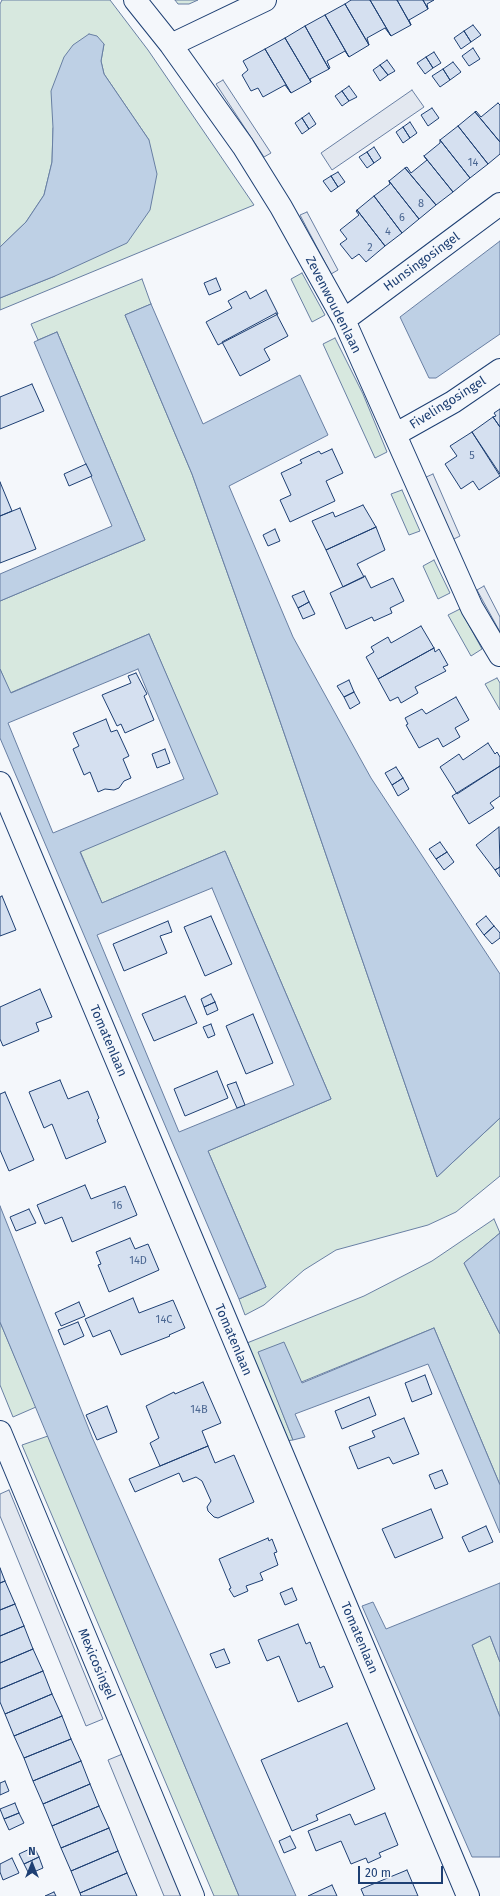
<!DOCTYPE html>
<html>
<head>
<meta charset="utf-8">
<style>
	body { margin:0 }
	#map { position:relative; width:500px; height:1896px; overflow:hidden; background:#f4f7fb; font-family:"Fira Sans",sans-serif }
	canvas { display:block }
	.north { position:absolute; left:12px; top:1844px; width:40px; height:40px; -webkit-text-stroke:3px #f4f7fb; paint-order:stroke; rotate:0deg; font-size:11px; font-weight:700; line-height:16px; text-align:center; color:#1d3f73 }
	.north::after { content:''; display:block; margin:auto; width:14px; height:18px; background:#1d3f73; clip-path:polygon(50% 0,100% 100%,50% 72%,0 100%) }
	.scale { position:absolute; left:358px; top:1866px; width:85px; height:18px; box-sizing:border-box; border:2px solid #1d3f73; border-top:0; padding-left:5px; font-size:12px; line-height:14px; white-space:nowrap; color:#1d3f73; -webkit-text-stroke:3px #f4f7fb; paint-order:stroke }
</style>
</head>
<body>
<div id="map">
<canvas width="500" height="1896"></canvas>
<div class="north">N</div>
<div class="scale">20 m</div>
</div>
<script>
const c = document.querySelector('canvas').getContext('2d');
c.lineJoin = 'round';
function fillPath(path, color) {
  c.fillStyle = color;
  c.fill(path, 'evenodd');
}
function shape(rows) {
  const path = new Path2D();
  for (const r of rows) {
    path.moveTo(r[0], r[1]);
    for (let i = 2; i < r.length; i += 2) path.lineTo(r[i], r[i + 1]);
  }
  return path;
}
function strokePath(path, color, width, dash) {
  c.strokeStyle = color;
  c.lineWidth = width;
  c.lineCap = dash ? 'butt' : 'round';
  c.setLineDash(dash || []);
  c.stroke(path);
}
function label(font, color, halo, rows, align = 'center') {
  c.font = font + ' "Fira Sans",sans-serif';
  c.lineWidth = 3;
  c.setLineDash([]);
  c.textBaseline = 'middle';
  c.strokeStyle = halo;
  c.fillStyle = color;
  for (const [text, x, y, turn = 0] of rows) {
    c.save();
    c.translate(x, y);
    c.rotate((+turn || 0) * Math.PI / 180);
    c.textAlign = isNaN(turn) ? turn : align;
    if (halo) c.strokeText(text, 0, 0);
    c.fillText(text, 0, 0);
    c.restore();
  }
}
const green = shape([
	[2,0,110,0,148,50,254,205,0,310,0,298,55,276,149,140,104,74,101,61,104,44,53,128,52,162,44,195,26,222,0,247,0,4,2,0],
	[175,0,198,0,189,4,178,4,175,0],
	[302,273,325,315,312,322,291,279,302,273],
	[142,279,151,304,125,315,192,474,271,695,437,1177,500,1118,500,1176,456,1212,428,1225,336,1250,304,1270,264,1305,245,1315,239,1299,266,1287,208,1151,331,1099,225,851,102,903,80,851,217,794,149,634,10,693,0,669,0,601,145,540,57,332,38,340,31,324,142,279],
	[335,338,363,394,387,452,375,458,323,344,335,338],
	[402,490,420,531,409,535,391,494,402,490],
	[434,560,450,593,438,599,423,566,434,560],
	[460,609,482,649,471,656,448,615,460,609],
	[497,678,500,683,500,710,485,684,497,678],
	[494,1219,500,1233,464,1263,500,1334,500,1485,434,1328,299,1383,259,1352,293,1440,285,1441,247,1343,364,1296,432,1261,494,1219],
	[0,1322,36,1407,13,1417,0,1385,0,1322],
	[48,1436,239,1896,214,1896,22,1445,48,1436],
	[490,1636,500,1662,500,1717,472,1645,490,1636]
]);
const parking = shape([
	[223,80,271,153,264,157,216,84,223,80],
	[412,90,424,107,332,170,321,153,412,90],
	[307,212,338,270,331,274,300,215,307,212],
	[433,474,460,536,452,540,424,478,433,474],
	[484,586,500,617,500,632,477,590,484,586],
	[9,1490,103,1719,86,1726,0,1516,0,1494,9,1490],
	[125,1753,183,1896,164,1896,108,1760,125,1753]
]);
const water = shape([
	[89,34,97,36,104,44,101,61,104,74,149,140,157,174,150,210,127,243,55,276,0,298,0,247,26,222,44,195,52,162,53,128,51,91,64,57,73,45,89,34],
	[500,241,500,334,436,378,429,378,400,317,500,241],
	[151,304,203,424,300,375,328,435,229,486,293,637,371,778,500,974,500,1118,437,1177,271,695,192,474,125,315,151,304],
	[57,332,145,540,0,601,0,574,112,526,34,342,57,332],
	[149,634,218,794,80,852,102,903,225,851,331,1099,208,1151,266,1287,239,1299,0,738,0,669,11,693,149,634],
	[138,669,184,779,53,833,8,723,138,669],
	[212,888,294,1085,179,1132,97,935,212,888],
	[0,1206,92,1437,296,1896,239,1896,0,1322,0,1206],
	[500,1233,500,1334,464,1263,500,1233],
	[434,1328,500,1485,500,1533,428,1364,295,1414,305,1437,293,1440,258,1352,284,1342,302,1383,434,1328],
	[500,1583,500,1662,490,1636,472,1645,500,1717,500,1857,472,1857,362,1606,373,1602,386,1629,500,1583]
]);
const building = shape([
	[351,0,370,0,391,36,385,28,367,38,369,45,345,4,351,0],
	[370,0,397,0,411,25,391,36,370,0],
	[397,0,423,0,428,9,409,20,411,25,397,0],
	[423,0,434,0,427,4,428,9,423,0],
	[345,4,369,45,349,57,325,15,345,4],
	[325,15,349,57,345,51,327,61,330,68,329,69,305,26,325,15],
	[473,25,481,35,471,42,464,31,473,25],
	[305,26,329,69,310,79,311,82,285,38,305,26],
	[464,31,471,42,461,49,454,38,464,31],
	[285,38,311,82,291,93,265,49,285,38],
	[473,48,480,59,469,66,462,56,473,48],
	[265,49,291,93,285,85,263,97,258,88,251,91,242,75,248,70,243,61,265,49],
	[434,52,441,63,433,68,426,57,434,52],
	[426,57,433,68,425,74,417,63,426,57],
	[387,60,395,71,388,75,380,65,387,60],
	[453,62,461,72,450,80,443,69,453,62],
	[380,65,388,75,380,81,373,70,380,65],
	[443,69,450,80,440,87,432,76,443,69],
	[349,86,357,97,349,101,342,91,349,86],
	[342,91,349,101,342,106,335,96,342,91],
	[498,103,500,105,500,142,475,112,476,111,481,117,498,103],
	[432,108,439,118,428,126,421,115,432,108],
	[475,112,500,142,500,154,488,164,458,126,475,112],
	[309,113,316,124,309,129,302,118,309,113],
	[302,118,309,129,302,134,295,123,302,118],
	[410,122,417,133,410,138,403,127,410,122],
	[458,126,488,164,470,178,440,140,458,126],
	[403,127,410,138,403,143,396,132,403,127],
	[440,140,470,178,453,192,424,156,440,143,440,140],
	[374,147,381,158,374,163,367,152,374,147],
	[367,152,374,163,367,168,359,157,367,152],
	[424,156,453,192,436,205,405,168,407,167,411,173,427,160,424,156],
	[405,168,436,205,419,219,389,181,405,168],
	[338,172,345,182,338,187,331,176,338,172],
	[331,176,338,187,331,192,323,181,331,176],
	[389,181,419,219,402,233,374,196,390,184,389,181],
	[374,196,402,233,385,246,357,210,374,196],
	[357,210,385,246,366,262,359,254,352,259,340,244,347,239,340,230,359,215,356,211,357,210],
	[216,278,221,290,209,295,204,283,216,278],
	[266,290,278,314,218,345,206,322,232,308,228,301,246,291,250,299,266,290],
	[276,313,288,336,264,349,270,360,240,376,222,342,276,313],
	[32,384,44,411,0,429,0,397,32,384],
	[500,409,500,427,493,417,496,416,494,413,500,409],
	[493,417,500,427,500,474,472,432,493,417],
	[472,432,500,476,479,490,473,481,461,489,445,464,457,456,450,446,472,432],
	[332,449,343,473,326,481,335,501,290,522,280,500,291,495,281,473,302,463,300,460,319,451,321,454,332,449],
	[86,464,92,476,69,486,64,474,86,464],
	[0,482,12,511,0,516,0,482],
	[363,505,376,527,326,550,312,521,333,512,335,517,363,505],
	[20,508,36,549,0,563,0,516,20,508],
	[376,527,385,550,357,564,364,577,343,587,326,550,376,527],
	[275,529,280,541,268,546,263,535,275,529],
	[365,576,371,588,393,578,404,601,390,608,392,613,374,621,372,617,346,629,330,593,365,576],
	[304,591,309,602,298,608,292,596,304,591],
	[309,602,315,614,303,619,298,608,309,602],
	[421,626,434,648,378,679,366,657,374,652,371,647,388,637,391,643,421,626],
	[434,648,435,652,439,649,448,665,443,667,446,671,415,687,418,693,401,703,398,697,390,701,378,679,434,648],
	[136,673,147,694,144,696,154,720,125,733,121,724,117,726,102,695,131,683,128,676,136,673],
	[349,680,354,692,344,697,337,686,349,680],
	[354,692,360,703,350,709,344,697,354,692],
	[456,697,469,720,455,728,460,737,443,747,438,738,419,748,406,725,408,724,405,718,422,709,426,714,456,697],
	[106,719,111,732,117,730,129,756,123,759,131,778,124,781,119,788,114,790,105,789,98,792,90,772,84,775,73,749,79,746,73,733,106,719],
	[488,743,495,754,497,752,500,757,500,766,457,794,440,767,459,754,463,760,488,743],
	[165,749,170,763,157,768,152,754,165,749],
	[500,766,500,796,490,803,494,808,469,824,452,796,500,766],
	[396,767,403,778,392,785,385,773,396,767],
	[403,778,409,789,398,796,392,785,403,778],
	[499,827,500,867,495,870,476,845,499,827],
	[440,842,447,852,436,859,429,849,440,842],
	[447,852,454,862,444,870,436,859,447,852],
	[500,867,500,877,495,870,500,867],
	[2,896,16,930,0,936,0,897,2,896],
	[211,916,232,964,205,976,184,927,211,916],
	[486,916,494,926,484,935,476,924,486,916],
	[168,921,172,932,160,936,167,953,124,971,113,944,168,921],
	[494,926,500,933,500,938,492,944,484,935,494,926],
	[40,989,52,1017,36,1023,39,1031,3,1046,0,1039,0,1007,40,989],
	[211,994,215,1002,204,1007,201,999,211,994],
	[185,996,197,1023,154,1041,142,1014,185,996],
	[215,1002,218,1010,207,1015,204,1007,215,1002],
	[253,1014,273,1063,246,1074,226,1026,253,1014],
	[211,1024,215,1035,208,1038,203,1027,211,1024],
	[217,1071,228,1098,185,1116,174,1089,217,1071],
	[60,1080,68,1099,88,1091,99,1118,97,1120,106,1142,66,1159,52,1124,44,1128,29,1092,60,1080],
	[236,1082,245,1105,237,1108,227,1085,236,1082],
	[5,1092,34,1160,9,1171,0,1150,0,1094,5,1092],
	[85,1185,91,1199,125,1186,137,1215,72,1242,62,1217,45,1224,37,1205,85,1185],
	[29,1209,36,1223,16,1231,10,1217,29,1209],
	[130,1238,135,1249,148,1244,159,1270,109,1292,98,1265,101,1264,96,1252,130,1238],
	[133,1298,139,1313,173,1300,185,1328,169,1335,170,1336,121,1355,110,1330,93,1337,85,1319,133,1298],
	[79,1302,85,1316,61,1326,55,1313,79,1302],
	[78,1322,84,1336,64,1345,58,1330,78,1322],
	[425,1375,432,1394,412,1402,405,1383,425,1375],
	[203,1382,221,1423,202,1431,208,1446,160,1466,150,1443,159,1438,146,1406,174,1392,175,1394,203,1382],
	[369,1397,376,1415,342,1429,335,1411,369,1397],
	[107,1406,117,1432,97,1440,86,1415,107,1406],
	[404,1418,419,1454,393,1464,389,1457,358,1469,349,1447,375,1437,372,1431,404,1418],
	[208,1446,215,1463,234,1455,254,1502,218,1518,214,1517,208,1511,207,1507,211,1501,202,1481,196,1477,183,1482,179,1473,135,1492,129,1479,208,1446],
	[442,1470,448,1484,435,1489,429,1475,442,1470],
	[431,1509,443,1538,395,1558,382,1529,431,1509],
	[486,1526,493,1542,469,1552,462,1537,486,1526],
	[268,1538,269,1541,272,1539,277,1552,274,1553,278,1565,260,1573,263,1580,246,1586,248,1591,234,1597,229,1589,231,1588,219,1559,268,1538],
	[0,1568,5,1581,0,1583,0,1568],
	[5,1581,15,1604,0,1610,0,1583,5,1581],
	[292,1588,297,1600,285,1605,280,1593,292,1588],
	[15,1604,24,1626,0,1636,0,1610,15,1604],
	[298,1624,306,1644,310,1642,320,1668,324,1666,333,1687,298,1702,279,1656,267,1661,258,1640,298,1624],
	[24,1626,33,1649,0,1663,0,1636,24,1626],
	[33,1649,43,1671,0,1689,0,1663,33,1649],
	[224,1649,230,1663,216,1668,210,1654,224,1649],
	[43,1671,52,1694,5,1714,0,1702,0,1689,43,1671],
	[52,1694,62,1716,14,1736,5,1714,52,1694],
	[62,1716,71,1739,24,1758,14,1736,62,1716],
	[347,1723,375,1789,316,1815,318,1820,292,1831,261,1760,347,1723],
	[71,1739,81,1761,33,1781,24,1758,71,1739],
	[81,1761,90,1784,43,1804,33,1781,81,1761],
	[5,1781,9,1791,0,1795,0,1783,5,1781],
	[90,1784,99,1806,52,1826,43,1804,90,1784],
	[15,1803,19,1813,4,1819,0,1809,15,1803],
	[99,1806,109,1828,61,1848,52,1826,99,1806],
	[19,1813,24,1823,9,1830,4,1819,19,1813],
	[385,1813,398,1845,379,1853,381,1857,368,1863,366,1858,351,1864,341,1841,316,1851,308,1831,350,1814,355,1825,385,1813],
	[109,1828,118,1851,71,1871,61,1848,109,1828],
	[290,1836,296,1848,284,1853,279,1841,290,1836],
	[34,1847,39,1857,24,1864,19,1854,34,1847],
	[118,1851,127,1873,80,1893,71,1871,118,1851],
	[39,1857,43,1868,29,1874,24,1864,39,1857],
	[12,1858,19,1873,3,1880,0,1872,0,1864,12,1858],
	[407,1870,418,1896,364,1896,361,1889,407,1870],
	[127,1873,137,1896,81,1896,80,1893,127,1873],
	[332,1885,337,1896,308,1896,332,1885],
	[54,1892,56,1896,45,1896,54,1892]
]);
const minor = shape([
	[135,0,171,45,243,146,281,207,344,320,472,608,500,655],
	[171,45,265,0],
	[344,320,500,204],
	[396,434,453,402,500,370],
	[0,783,468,1896],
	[0,1432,193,1896]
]);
const numberNames = [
	["14",473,163],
	["8",421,204],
	["6",402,218],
	["4",388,232],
	["2",370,248],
	["5",472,456],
	["16",117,1206],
	["14D",138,1261],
	["14C",164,1320],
	["14B",199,1410]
];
const streetNames = [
	["Hunsingosingel",422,262,-36],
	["Zevenwoudenlaan",333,305,63],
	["Fivelingosingel",448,403,-32],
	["Tomatenlaan",108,1041,67],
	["Tomatenlaan",233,1340,67],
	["Tomatenlaan",359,1638,67],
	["Mexicosingel",96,1664,67]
];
fillPath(green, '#d7e8df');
strokePath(green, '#687fa3', 1);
fillPath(parking, '#e3e8f0');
strokePath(parking, '#687fa3', 1);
fillPath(water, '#bed0e5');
strokePath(water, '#687fa3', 1);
fillPath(building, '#d5e0f0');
strokePath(building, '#1d3f73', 1);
strokePath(minor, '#1d3f73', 24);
strokePath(minor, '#f4f7fb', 22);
label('11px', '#4b6792', null, numberNames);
label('13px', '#1d3f73', '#f4f7fb', streetNames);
</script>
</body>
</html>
